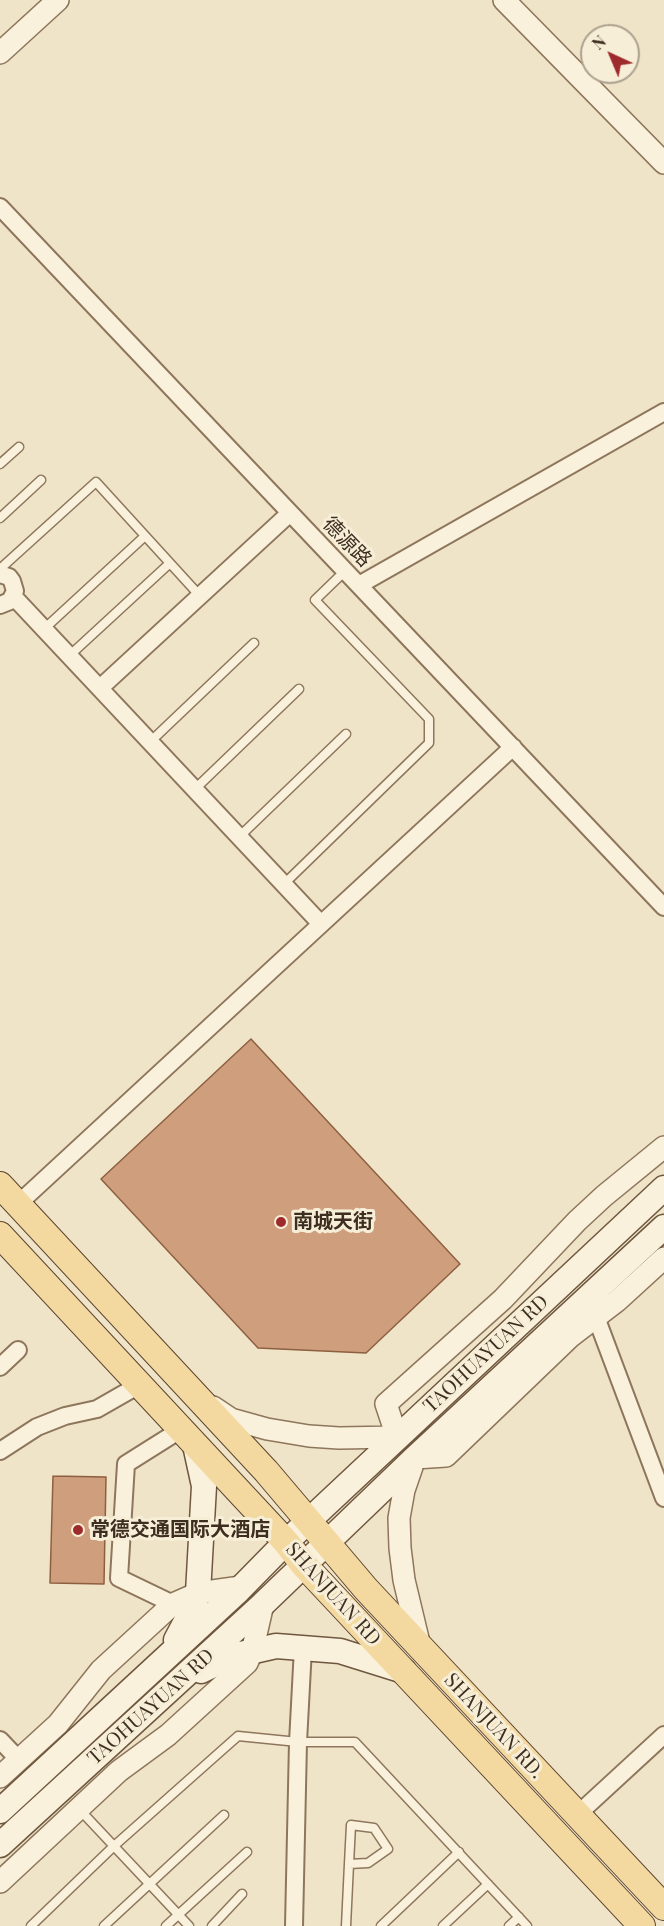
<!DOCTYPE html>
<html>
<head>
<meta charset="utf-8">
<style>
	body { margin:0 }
	#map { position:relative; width:664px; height:1926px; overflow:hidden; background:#f0e4c8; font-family:"Playfair Display",serif }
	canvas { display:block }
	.north { position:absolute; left:580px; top:24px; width:60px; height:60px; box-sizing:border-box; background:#f7eed8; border:2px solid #ada18e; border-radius:50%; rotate:316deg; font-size:16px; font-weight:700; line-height:24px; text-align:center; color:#3d2e20 }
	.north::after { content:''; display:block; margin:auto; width:21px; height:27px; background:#9e2a2b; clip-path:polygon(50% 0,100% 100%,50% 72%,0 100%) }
</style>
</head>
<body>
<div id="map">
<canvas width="664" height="1926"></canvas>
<div class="north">N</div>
</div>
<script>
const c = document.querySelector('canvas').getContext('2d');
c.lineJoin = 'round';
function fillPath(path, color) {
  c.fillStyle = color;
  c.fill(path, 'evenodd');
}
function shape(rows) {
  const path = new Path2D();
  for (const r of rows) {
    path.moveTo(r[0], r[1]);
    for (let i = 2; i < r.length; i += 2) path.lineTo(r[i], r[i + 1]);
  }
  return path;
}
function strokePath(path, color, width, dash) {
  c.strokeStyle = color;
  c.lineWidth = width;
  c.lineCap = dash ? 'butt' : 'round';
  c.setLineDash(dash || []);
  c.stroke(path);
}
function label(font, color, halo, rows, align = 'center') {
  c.font = font + ' "Playfair Display","Noto Sans SC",serif';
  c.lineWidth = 6;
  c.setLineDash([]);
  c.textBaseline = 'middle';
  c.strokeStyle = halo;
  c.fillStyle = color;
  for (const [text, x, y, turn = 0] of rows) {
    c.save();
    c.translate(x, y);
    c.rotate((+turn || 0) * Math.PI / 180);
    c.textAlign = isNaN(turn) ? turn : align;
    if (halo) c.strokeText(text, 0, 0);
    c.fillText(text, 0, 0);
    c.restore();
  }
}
const building = shape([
	[251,1039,460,1264,366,1353,258,1348,101,1179,251,1039],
	[53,1476,106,1477,104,1584,50,1583,53,1476]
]);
const service = shape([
	[0,464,19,447],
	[0,518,41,480],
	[0,569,96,482,200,596],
	[44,629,145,536],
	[69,656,170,563],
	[150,742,254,643],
	[195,789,299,689],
	[239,837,346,734],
	[284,884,429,743,429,719,315,600,345,571],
	[80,1810,189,1926],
	[31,1926,114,1846,238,1736,298,1742,355,1742,527,1926],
	[104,1926,224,1815],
	[166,1926,247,1852],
	[212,1926,242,1894],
	[346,1926,349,1864,351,1825,374,1828,388,1849,368,1863,349,1864],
	[381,1926,459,1852],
	[443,1926,488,1884],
	[509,1926,519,1917]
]);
const minor = shape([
	[0,207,664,907],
	[0,574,9,577,12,581,15,591,10,601,0,605],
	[359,585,664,412],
	[13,596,321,924],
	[100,688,290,513],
	[18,1204,513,747],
	[596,1317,664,1498],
	[0,1367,18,1350],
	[0,1451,37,1427,65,1416,97,1409,139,1385],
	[173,1604,119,1578,126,1464,180,1430],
	[0,1740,19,1760],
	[577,1815,664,1735],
	[294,1926,298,1742,303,1648]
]);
const tertiary = shape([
	[504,0,664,163],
	[0,53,58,0],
	[213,1407,231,1419,267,1429,309,1436,339,1438,397,1437,386,1404,503,1299,577,1221,604,1196,664,1147],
	[420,1647,404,1580,400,1548,399,1518,404,1490,415,1458,446,1456,570,1337,617,1301,664,1258],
	[0,1777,58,1724,101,1670,173,1604,198,1593,241,1587],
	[0,1882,119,1771,168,1735,247,1663,252,1652,263,1604]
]);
const secondary = shape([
	[176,1640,193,1608,198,1593,204,1486,195,1445],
	[201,1671,232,1656,276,1646,340,1651,404,1671],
	[0,1811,236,1593,286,1542,664,1188],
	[0,1845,263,1604,415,1458,664,1227]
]);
const primary = shape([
	[0,1185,266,1471,366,1589,664,1907],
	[0,1235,286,1542,303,1564,642,1926]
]);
const markers = [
	[281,1222,6,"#9e2a2b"],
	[78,1530,6,"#9e2a2b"]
];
const streetNames = [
	["德源路",347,542,46],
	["TAOHUAYUAN RD",486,1354,-43],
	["SHANJUAN RD",333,1594,48],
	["TAOHUAYUAN RD",151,1707,-42],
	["SHANJUAN RD.",494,1726,47]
];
const poiNames = [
	["南城天街",293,1222],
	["常德交通国际大酒店",90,1530]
];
fillPath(building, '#cf9f7d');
strokePath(building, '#8d5f41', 1.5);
strokePath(service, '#8d765c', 11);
strokePath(minor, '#8d765c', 20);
strokePath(tertiary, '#8d765c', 24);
strokePath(secondary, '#6f573f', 27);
strokePath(primary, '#5b4430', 28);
strokePath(service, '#faf1dc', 8);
strokePath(minor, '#faf1dc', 16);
strokePath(tertiary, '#faf1dc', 21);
strokePath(secondary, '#faf1dc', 24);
strokePath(primary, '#f3d9a0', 26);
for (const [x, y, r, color] of markers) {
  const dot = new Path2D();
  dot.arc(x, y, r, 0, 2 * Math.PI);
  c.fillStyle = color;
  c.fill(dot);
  strokePath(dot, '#f7eed8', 2);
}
label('20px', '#3d2e20', '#f7eed8', streetNames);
label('bold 20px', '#3d2e20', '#f7eed8', poiNames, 'left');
</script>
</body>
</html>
